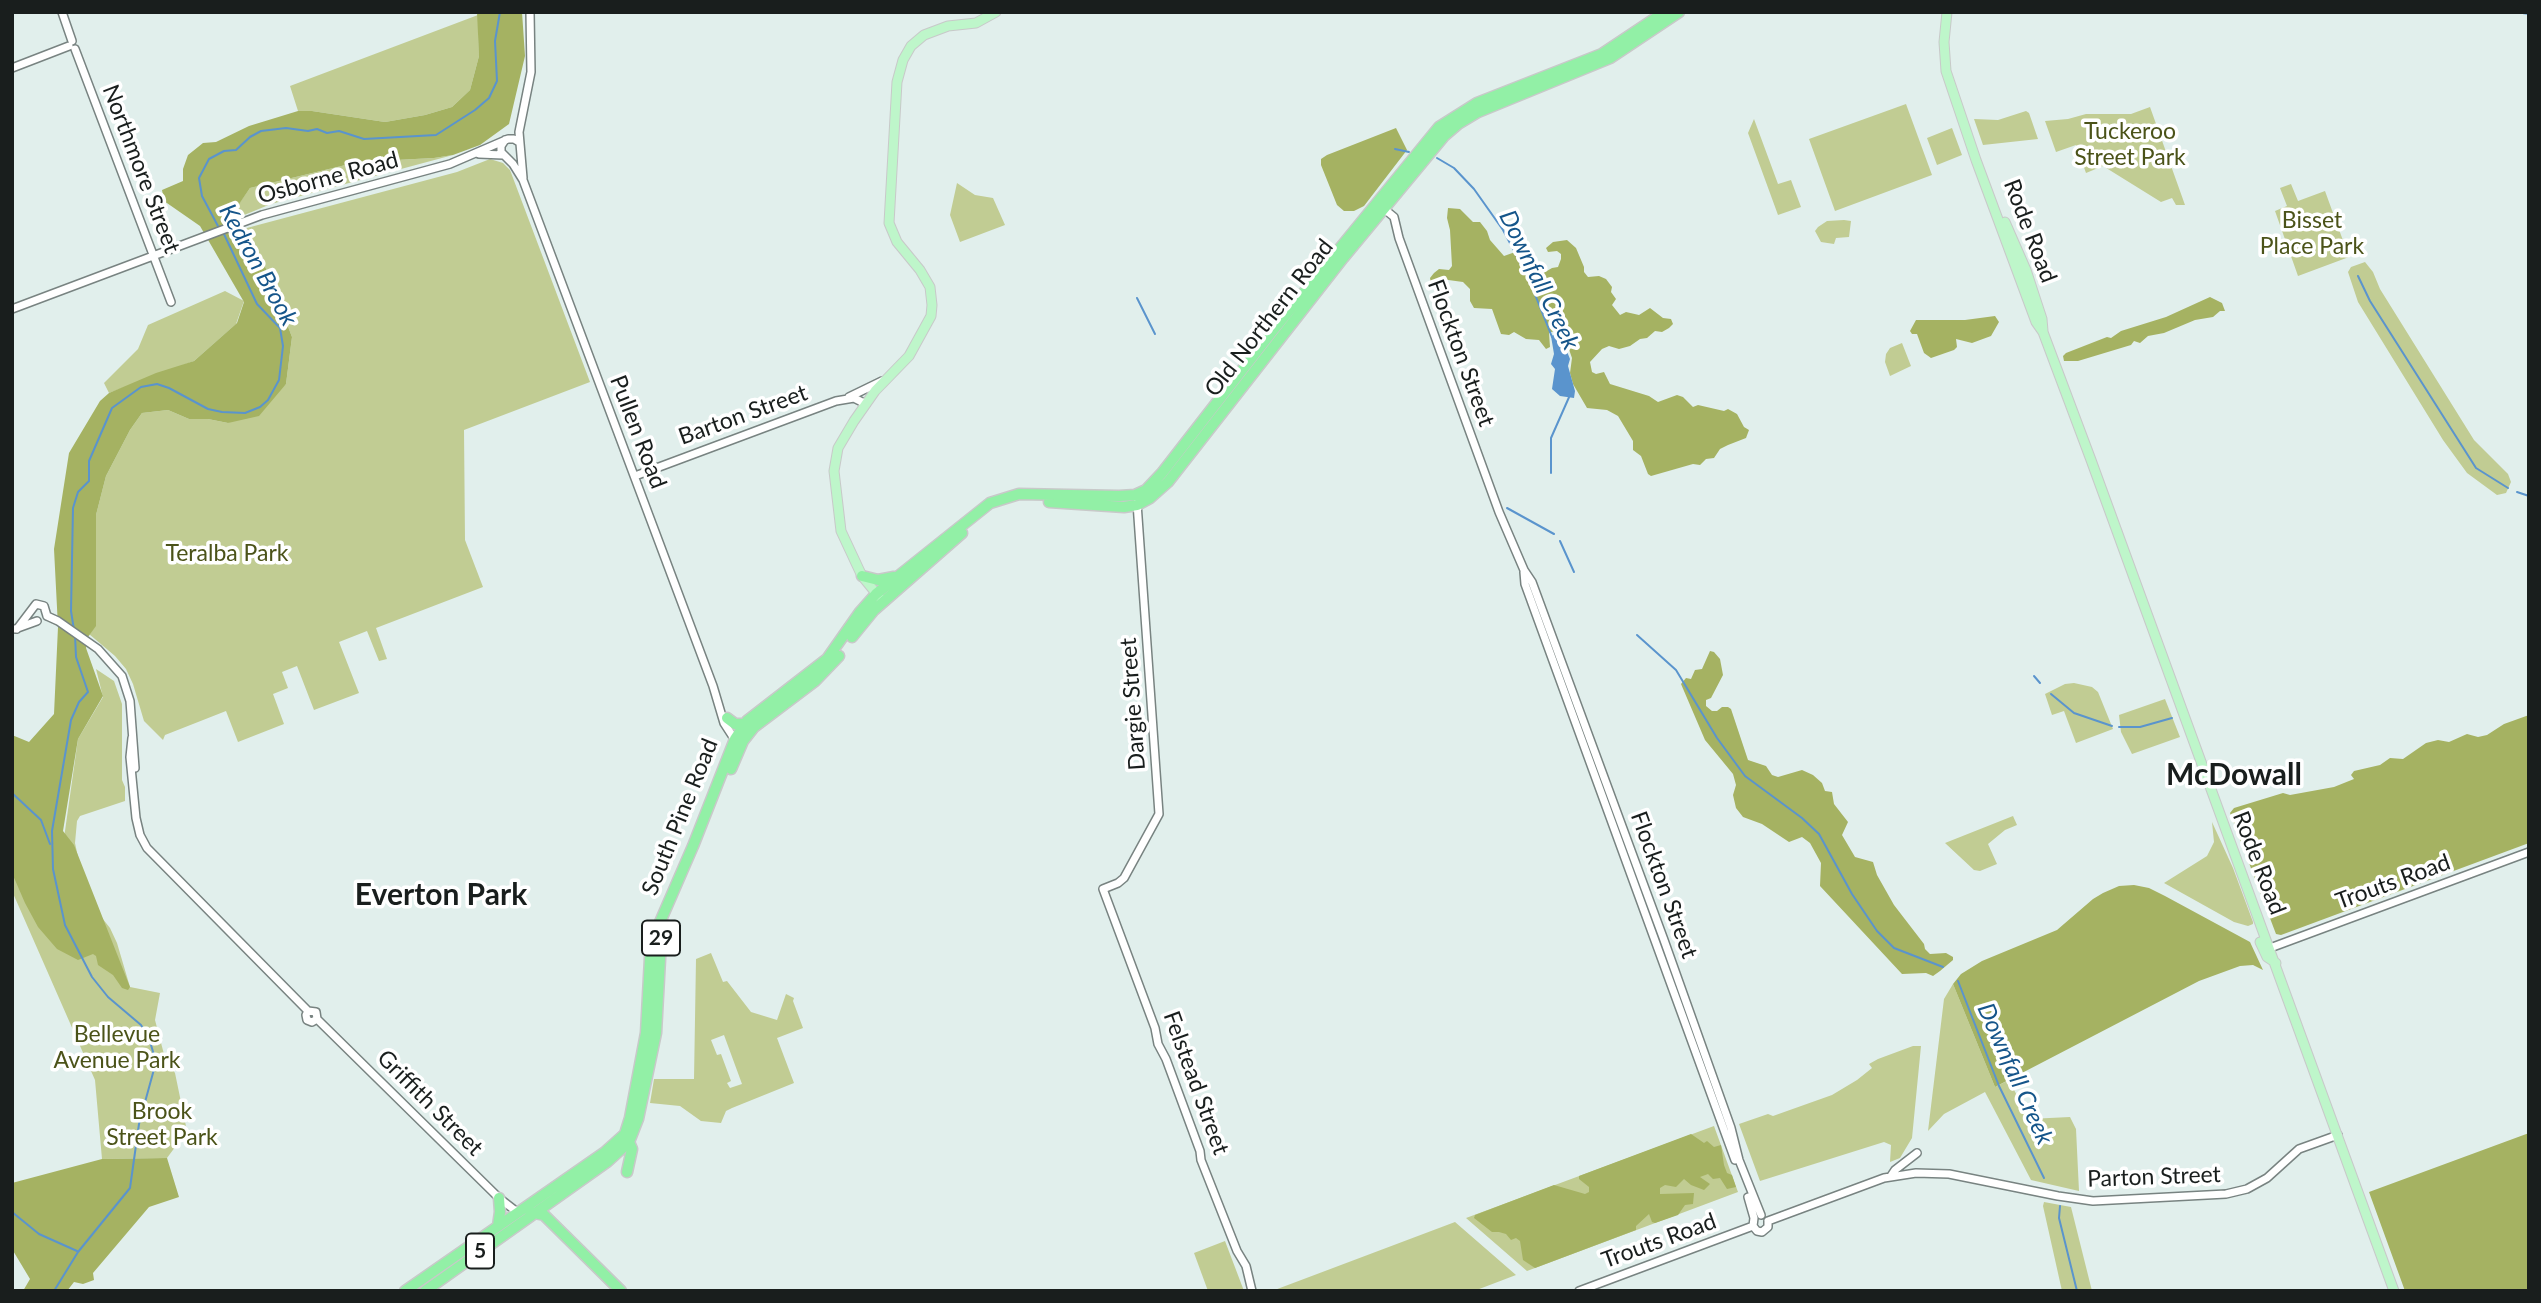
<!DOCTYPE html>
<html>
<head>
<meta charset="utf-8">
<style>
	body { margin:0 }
	#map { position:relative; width:2541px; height:1303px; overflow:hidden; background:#e1efec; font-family:Lato,sans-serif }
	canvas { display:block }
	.frame { position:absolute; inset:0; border:14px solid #191e1d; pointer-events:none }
</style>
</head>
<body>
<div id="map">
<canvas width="2541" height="1303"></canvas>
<div class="frame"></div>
</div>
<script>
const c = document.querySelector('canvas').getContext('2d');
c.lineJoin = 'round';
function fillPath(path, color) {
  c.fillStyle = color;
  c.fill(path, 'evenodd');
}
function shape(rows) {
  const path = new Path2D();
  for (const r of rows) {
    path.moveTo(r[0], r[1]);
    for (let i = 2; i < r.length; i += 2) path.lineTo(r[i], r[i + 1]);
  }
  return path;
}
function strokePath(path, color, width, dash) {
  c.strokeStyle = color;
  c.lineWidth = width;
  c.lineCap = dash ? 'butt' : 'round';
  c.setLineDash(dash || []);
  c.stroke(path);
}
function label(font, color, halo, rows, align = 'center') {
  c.font = font + ' Lato,sans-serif';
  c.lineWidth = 7;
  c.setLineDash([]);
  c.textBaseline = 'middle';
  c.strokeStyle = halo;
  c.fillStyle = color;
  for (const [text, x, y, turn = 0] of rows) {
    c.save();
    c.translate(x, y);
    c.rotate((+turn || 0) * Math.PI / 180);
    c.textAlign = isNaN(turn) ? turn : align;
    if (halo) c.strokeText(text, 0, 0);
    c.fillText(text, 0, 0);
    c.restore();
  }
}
const green = shape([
	[478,15,479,56,470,90,452,107,425,115,385,122,312,111,298,111,290,86],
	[1906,104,1932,175,1835,211,1809,139],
	[2150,107,2185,205,2176,205,2172,198,2161,202,2103,166,2086,173,2076,145,2056,152,2045,121,2068,119,2086,114,2131,114],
	[2026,111,2029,113,2038,139,1983,145,1974,119,1998,120],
	[1754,119,1778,184,1791,180,1801,207,1778,215,1748,133],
	[1952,128,1962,155,1937,165,1927,138],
	[453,155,271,204,237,218,233,212,250,188,358,162,434,158],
	[490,159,503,163,510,170,590,382,464,430,465,540,483,587,376,628,387,659,379,661,367,631,339,642,359,693,314,710,297,666,282,672,288,688,273,694,284,724,238,742,226,711,165,735,163,740,144,721,133,684,126,669,115,656,89,634,96,625,96,515,106,476,130,430,142,413,168,410,189,419,208,419,228,423,286,384,292,337,263,261,243,229,457,172],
	[957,183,975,195,993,198,1005,225,960,242,950,215],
	[2291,184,2298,201,2325,191,2349,257,2298,276,2275,211,2287,206,2280,188],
	[1844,220,1851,221,1849,237,1836,238,1834,244,1821,242,1815,231,1818,227,1827,221],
	[2365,262,2373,272,2380,289,2474,440,2508,474,2511,482,2506,493,2497,495,2467,473,2443,440,2358,302,2348,272,2351,267],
	[225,291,244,301,236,324,194,361,109,393,104,383,138,349,148,325],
	[1902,343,1911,366,1890,376,1885,362,1886,354,1890,348],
	[96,669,114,681,122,704,122,780,125,787,125,801,80,816,77,821,75,843,87,899,110,928,117,943,130,987,160,993,155,1020,165,1058,175,1073,187,1131,167,1158,102,1159,95,1080,12,891,12,739,64,838,78,739,103,697],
	[2074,683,2092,687,2098,692,2113,729,2076,743,2064,711,2052,715,2045,694,2065,684],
	[2165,699,2180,737,2132,754,2121,732,2119,715],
	[2013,816,2017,825,2005,830,1988,844,1997,864,1980,871,1974,870,1945,843],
	[2212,822,2233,868,2253,922,2253,924,2248,926,2234,922,2164,883,2207,856,2214,842],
	[711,953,723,982,727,981,751,1012,777,1020,786,994,794,998,793,1001,803,1028,777,1038,794,1083,732,1108,726,1111,721,1123,701,1121,680,1106,650,1103,654,1079,694,1079,696,959],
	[724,1035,742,1084,730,1088,727,1083,731,1081,721,1054,717,1055,711,1040],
	[1953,984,1995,1087,2009,1080,2029,1119,2070,1117,2076,1129,2079,1191,2031,1180,1985,1092,1944,1114,1928,1131,1944,999],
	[1913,1046,1921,1046,1912,1138,1900,1158,1890,1162,1891,1145,1884,1142,1760,1181,1739,1124,1768,1114,1773,1116,1832,1095,1857,1080,1872,1068,1869,1064,1878,1059],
	[1714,1126,1738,1192,1527,1271,1466,1218],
	[2044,1202,2071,1207,2092,1291,2062,1291,2043,1206],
	[1455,1222,1516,1275,1474,1291,1272,1291],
	[1225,1241,1244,1291,1208,1291,1194,1253]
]);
const forest = shape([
	[477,12,522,12,525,56,509,124,480,145,453,155,434,158,358,162,250,188,233,213,263,261,292,337,286,384,259,416,228,423,208,419,189,419,168,410,142,413,130,430,106,476,96,515,96,626,88,637,86,648,103,696,78,739,63,831,74,845,130,987,128,990,122,988,113,975,98,965,96,956,93,954,78,960,57,949,38,927,25,903,12,873,12,735,29,742,54,714,58,627,54,549,69,453,100,401,109,393,156,373,194,361,237,323,244,302,200,226,164,201,162,190,183,181,183,169,188,155,203,143,216,142,249,126,298,111,312,111,385,122,425,115,452,107,470,90,479,56],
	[1396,128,1407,150,1364,206,1354,211,1344,211,1337,205,1321,165,1321,159,1327,155],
	[1448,208,1460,209,1473,222,1480,222,1487,231,1490,240,1504,256,1518,251,1528,259,1536,273,1540,275,1552,268,1558,267,1561,259,1561,254,1557,251,1548,252,1546,248,1553,242,1567,240,1576,248,1584,267,1584,272,1588,277,1599,276,1606,279,1612,287,1611,292,1616,299,1612,305,1620,315,1626,312,1639,315,1650,308,1663,318,1671,319,1673,324,1669,328,1662,332,1655,331,1647,338,1640,339,1630,346,1619,349,1609,346,1602,349,1590,362,1592,372,1596,374,1604,372,1610,384,1649,396,1658,402,1677,395,1683,397,1693,407,1698,405,1724,411,1728,409,1737,414,1744,427,1749,430,1746,438,1728,445,1720,449,1714,458,1706,459,1700,465,1693,464,1651,476,1648,474,1641,456,1633,450,1633,441,1618,416,1607,410,1587,408,1573,384,1570,373,1572,358,1564,335,1556,330,1549,333,1550,347,1546,349,1539,340,1526,339,1514,332,1509,335,1501,334,1492,309,1474,308,1470,301,1470,289,1463,282,1441,279,1438,283,1431,283,1430,278,1434,273,1439,269,1449,270,1452,266,1450,230,1447,218],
	[2210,297,2222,303,2225,311,2220,311,2213,317,2195,320,2164,333,2148,336,2140,343,2134,341,2131,345,2078,361,2064,361,2063,356,2066,353,2107,337,2111,338,2121,331,2166,317],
	[1995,316,1999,322,1991,336,1972,343,1956,339,1957,347,1954,350,1931,358,1924,353,1917,334,1912,334,1910,331,1916,320,1965,320],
	[1710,651,1714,652,1720,659,1723,675,1711,698,1706,700,1706,706,1712,711,1717,711,1722,707,1728,707,1731,709,1748,760,1766,766,1772,775,1778,777,1802,770,1813,775,1822,783,1825,791,1832,792,1834,804,1848,822,1842,835,1855,857,1873,862,1877,875,1894,905,1924,944,1925,949,1930,954,1946,953,1953,957,1953,960,1940,971,1933,976,1926,973,1902,974,1820,886,1821,863,1810,843,1802,837,1789,842,1762,824,1743,817,1736,808,1733,795,1736,785,1733,774,1705,740,1681,684,1686,678,1691,679,1695,670,1702,669],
	[2529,715,2529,843,2281,935,2276,934,2230,813,2234,808,2283,793,2290,795,2334,787,2354,779,2351,775,2354,771,2380,765,2390,758,2403,759,2426,743,2438,740,2449,742,2467,734,2478,737,2487,735,2504,724],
	[2134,885,2149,888,2165,896,2250,942,2263,970,2253,965,2240,966,2199,981,1995,1087,1953,984,1961,974,1982,961,2057,930,2093,899,2103,893,2119,886],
	[2529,1133,2529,1291,2405,1291,2369,1192],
	[1691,1134,1704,1143,1707,1141,1714,1147,1721,1145,1724,1165,1727,1173,1732,1175,1736,1187,1727,1189,1720,1178,1713,1179,1708,1174,1700,1177,1710,1184,1704,1190,1691,1185,1684,1179,1676,1187,1665,1185,1660,1188,1660,1194,1694,1193,1693,1204,1685,1205,1678,1215,1655,1223,1652,1222,1649,1214,1636,1226,1636,1230,1535,1268,1523,1260,1520,1241,1516,1238,1511,1240,1506,1234,1499,1232,1492,1232,1474,1218,1475,1215,1554,1185,1585,1194,1589,1192,1589,1187,1579,1179,1579,1176],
	[167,1158,179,1197,149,1207,93,1273,94,1280,83,1284,74,1282,67,1291,23,1291,30,1279,12,1249,12,1183,102,1159]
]);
const water = shape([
	[1556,334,1562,339,1570,359,1568,366,1575,391,1574,398,1560,396,1552,389,1555,369,1551,364,1554,354,1551,336]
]);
const stream = shape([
	[2516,12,2529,14],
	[1395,149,1409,152],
	[1437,158,1454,168,1474,189,1503,230,1528,277,1552,337],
	[219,228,202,196,199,178,209,159,224,151,236,150,250,137,261,131,286,128,308,131,317,129,327,133,339,131,364,139,436,135,475,110,489,98,497,81,495,41,500,12],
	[2358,276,2370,301,2476,468,2508,488],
	[1137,298,1155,334],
	[1551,473,1551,438,1570,395],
	[2517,492,2529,496],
	[1507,508,1554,534],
	[1560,541,1574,572],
	[74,630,71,611,73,508,78,492,89,481,89,461,112,408,141,387,157,384,169,388,208,409,222,412,245,413,260,407,268,400,279,380,283,346,280,328,257,304,223,232],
	[1637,635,1676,670,1717,738,1745,776,1802,818,1819,834,1852,894,1877,931,1894,948,1943,967],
	[2034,676,2040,683],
	[2051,694,2074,713,2112,726],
	[2119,727,2140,727,2172,718],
	[12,793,41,820,50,844],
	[1958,981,1999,1086,2044,1178],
	[2060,1206,2059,1218,2077,1291],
	[12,1212,39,1234,77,1251],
	[54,1291,78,1252,130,1188,139,1124,156,1062,149,1038,141,1025,108,997,92,977,65,925,53,869,52,831,71,720,79,702,88,692,76,657,75,635]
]);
const minor = shape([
	[62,12,72,41],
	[75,49,171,302],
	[12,68,69,46],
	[505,140,501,146,501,152,513,164,523,180,713,686,724,723,735,740],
	[479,154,503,155],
	[523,178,519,132,531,72,530,12],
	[1383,208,1394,217,1399,238,1499,512,1524,570,1532,582,1664,940,1731,1128,1739,1160,1761,1215],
	[12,309,262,215,450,164,508,139,514,139,519,142],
	[849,397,882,381],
	[635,476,836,401,854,398,866,404],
	[1137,503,1159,814,1124,878,1118,883,1103,889,1155,1028,1158,1044,1166,1059,1200,1151,1201,1160,1237,1251,1246,1266,1252,1291],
	[1524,572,1525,584,1735,1160],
	[47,616,58,621,98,649,122,676,130,701,135,768],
	[15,629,37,621],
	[17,629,36,604,44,606,47,616],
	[132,738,130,757,136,818,140,835,147,848,308,1011,316,1012,317,1019],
	[2270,948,2529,852],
	[308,1011,306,1015,307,1020,312,1022,317,1019],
	[317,1019,499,1198,517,1212],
	[1891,1176,1895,1170,1917,1153],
	[1748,1197,1754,1218,1753,1226],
	[1768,1221,1884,1178,1916,1173,1949,1174,2058,1196,2093,1201,2226,1194,2247,1189,2267,1178,2299,1149,2338,1135],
	[1753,1226,1757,1231,1762,1232,1768,1227,1768,1221],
	[1579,1291,1753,1226]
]);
const major = shape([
	[1947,12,1944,42,1946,71,1976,160,2036,322,2043,332,2091,460,2394,1291],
	[2005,222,2026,270,2042,319,2043,331],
	[880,598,862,576,841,531,834,471,838,448,854,421,875,391,909,356,931,316,932,305,930,287,920,270,897,242,889,223,897,82,903,60,911,46,924,35,948,26,976,23,996,12],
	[2260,942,2267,957,2276,963]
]);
const highway = shape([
	[1049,502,1124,507,1137,505,1150,498,1168,482,1343,258,1444,136,1458,124,1478,112,1610,58,1679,12],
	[862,576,878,580,894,577],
	[852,637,874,610,962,533],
	[727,718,735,724,744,724],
	[731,769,743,741,754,727,815,681,839,656],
	[627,1172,632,1149,629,1142],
	[530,1212,544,1215,621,1291],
	[498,1226,500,1212,499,1198],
	[405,1291,605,1152,625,1134,630,1118,646,1033,650,958,654,936,693,846,735,739,747,721,827,659,860,612,876,594,990,503,1019,494,1119,496,1135,495,1146,490,1162,473,1274,329,1439,127,1477,103,1602,54,1665,12],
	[425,1291,607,1162,629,1142,638,1119,656,1033,661,940,665,925]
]);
const shields = [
	[661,938,38],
	[480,1251,28]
];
const shieldNames = [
	["29",661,938],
	["5",480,1251]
];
const parkNames = [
	["Tuckeroo",2130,132],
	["Street Park",2130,158],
	["Bisset",2312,221],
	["Place Park",2312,247],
	["Teralba Park",227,554],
	["Bellevue",117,1035],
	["Avenue Park",117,1061],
	["Brook",162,1112],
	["Street Park",162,1138]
];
const streetNames = [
	["Northmore Street",141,169,69],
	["Osborne Road",328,178,-15],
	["Rode Road",2030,231,69],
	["Old Northern Road",1269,318,-52],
	["Flockton Street",1461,353,70],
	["Barton Street",743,415,-20],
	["Pullen Road",638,432,69],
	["Dargie Street",1133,704,-94],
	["South Pine Road",680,817,-68],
	["Rode Road",2259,863,69],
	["Trouts Road",2393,882,-20],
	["Flockton Street",1664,885,70],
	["Felstead Street",1196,1083,70],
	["Griffith Street",430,1103,45],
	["Parton Street",2154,1177,-2],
	["Trouts Road",1659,1241,-20]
];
const waterNames = [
	["Kedron Brook",258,265,61],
	["Downfall Creek",1539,280,64],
	["Downfall Creek",2015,1074,66]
];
const districtNames = [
	["McDowall",2234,775],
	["Everton Park",441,895]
];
fillPath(green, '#c1cc93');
fillPath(forest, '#a5b262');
fillPath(water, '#5a94cd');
strokePath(stream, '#5a94cd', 2);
strokePath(minor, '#788381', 10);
strokePath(major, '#c8c9c9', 11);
strokePath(highway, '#c8c9c9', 13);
strokePath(minor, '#fff', 7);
strokePath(major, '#bef6ca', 9);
strokePath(highway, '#92f0a6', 10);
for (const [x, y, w] of shields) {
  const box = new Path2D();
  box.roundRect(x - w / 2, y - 17.5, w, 35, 5);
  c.fillStyle = '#fff';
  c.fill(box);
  strokePath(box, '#191e1d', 2);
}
label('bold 21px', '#191e1d', null, shieldNames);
label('23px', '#4b5319', '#fff', parkNames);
label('23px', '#191e1d', '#fff', streetNames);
label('italic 24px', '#15558a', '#fff', waterNames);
label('bold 30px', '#191e1d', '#fff', districtNames);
</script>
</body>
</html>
